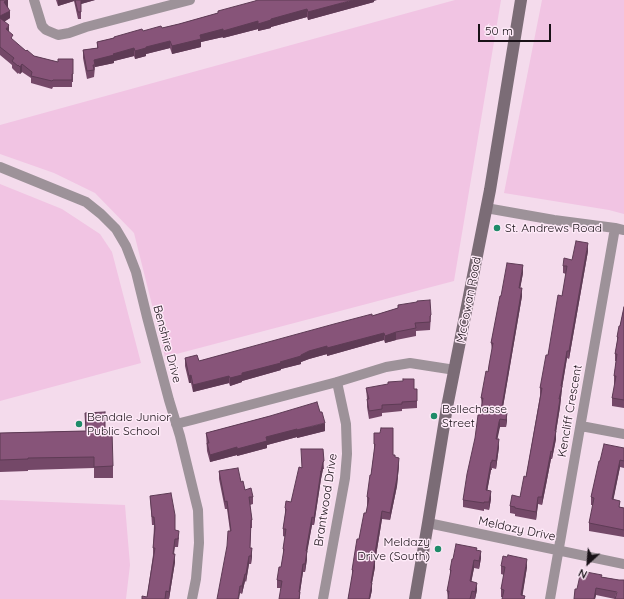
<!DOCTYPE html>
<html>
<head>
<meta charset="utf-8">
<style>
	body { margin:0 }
	#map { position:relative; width:624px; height:599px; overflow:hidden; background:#f4dbec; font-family:Quicksand,sans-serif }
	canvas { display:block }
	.north { position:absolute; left:568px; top:543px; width:40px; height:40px; -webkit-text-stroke:3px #feeaf8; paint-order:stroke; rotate:206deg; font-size:11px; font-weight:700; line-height:16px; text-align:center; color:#191117 }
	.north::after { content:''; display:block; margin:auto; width:14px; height:18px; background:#191117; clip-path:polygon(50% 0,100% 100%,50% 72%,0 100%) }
	.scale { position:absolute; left:478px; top:24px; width:73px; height:18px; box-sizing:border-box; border:2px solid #191117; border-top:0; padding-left:5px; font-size:12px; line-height:14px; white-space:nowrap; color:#191117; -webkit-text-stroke:3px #feeaf8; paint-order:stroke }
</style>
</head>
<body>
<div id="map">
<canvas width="624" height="599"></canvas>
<div class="north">N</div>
<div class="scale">50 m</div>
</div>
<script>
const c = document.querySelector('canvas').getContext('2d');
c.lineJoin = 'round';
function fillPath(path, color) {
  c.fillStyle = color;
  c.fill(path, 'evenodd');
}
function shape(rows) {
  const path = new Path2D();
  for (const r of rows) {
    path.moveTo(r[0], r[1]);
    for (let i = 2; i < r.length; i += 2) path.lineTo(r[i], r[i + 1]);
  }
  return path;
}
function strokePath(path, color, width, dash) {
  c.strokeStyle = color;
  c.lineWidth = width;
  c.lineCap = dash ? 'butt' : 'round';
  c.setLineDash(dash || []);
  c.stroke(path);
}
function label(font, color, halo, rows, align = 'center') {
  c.font = font + ' Quicksand,sans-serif';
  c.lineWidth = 3;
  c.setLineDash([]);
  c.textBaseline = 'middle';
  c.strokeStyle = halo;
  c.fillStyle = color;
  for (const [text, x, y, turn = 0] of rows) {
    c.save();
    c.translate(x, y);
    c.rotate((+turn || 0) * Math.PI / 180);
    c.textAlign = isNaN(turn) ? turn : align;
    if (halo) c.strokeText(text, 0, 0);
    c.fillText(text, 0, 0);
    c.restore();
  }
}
const green = shape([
	[455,0,501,0,454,281,165,357,134,233,95,193,54,173,0,154,0,125],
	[542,0,624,0,624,214,609,210,504,193],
	[0,184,62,209,100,234,112,252,141,363,0,401],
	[0,500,125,505,130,565,126,599,0,599]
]);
const street = shape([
	[34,0,42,26,46,30,58,35,69,33,86,27,190,0],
	[0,167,86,202,101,214,116,229,126,246,136,272,147,317,169,400,180,436,198,510,199,543,196,579,192,599],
	[486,208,554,220,615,228,624,230],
	[176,424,192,420,337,382,386,367,410,363,455,370],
	[581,426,624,434],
	[428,523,624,564],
	[323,599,345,478,347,454,346,424,337,382],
	[550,599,615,228]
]);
const secondary = shape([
	[415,599,428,523,447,407,490,190,521,0]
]);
const wall = shape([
	[0,0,8,0,8,7,10,18,4,22,13,41,26,51,34,56,58,62,73,59,73,82,72,82,72,87,53,87,52,89,31,83,31,78,22,72,20,74,18,73,18,74,12,68,12,65,0,55],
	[56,0,95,0,81,4,81,19,78,19,74,1,58,6],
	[374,1,374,2,308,20,307,17,271,27,271,28,258,31,258,29,223,38,223,37,201,42,201,47,172,54,170,48,146,54,146,56,135,59,134,56,114,61,114,63,95,67,94,77,87,79,83,58,83,50,97,48,97,42,143,31,162,28,179,24,218,13,218,11],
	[588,251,569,359,567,358,562,388,560,407,556,432,556,439,552,459,551,459,546,485,542,505,538,504,536,520,515,516,515,514,510,513,510,506,520,497,526,477,540,396,540,388,562,296,566,274,563,273,563,266],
	[523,273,520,288,522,296,502,412,507,420,506,427,500,427,499,429,497,439,499,447,496,469,492,468,492,470,491,470,487,491,491,499,489,510,484,509,484,511,463,507,463,500,480,415,482,406,481,398,488,372,492,350,491,343,501,296],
	[398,305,431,315,430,330,416,331,416,336,396,340,385,343,384,340,327,356,327,354,309,359,301,362,301,364,281,369,281,370,242,381,242,382,230,386,229,383,193,392,191,383,189,383,185,366,185,358,199,361,372,316,398,308],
	[624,307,624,408,612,406,612,398,615,384,614,384,614,376,616,361,615,361,615,354,617,342,617,337,620,326],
	[366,388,414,389,417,401,417,408,402,409,402,411,382,413,382,416,369,419,367,407,367,399],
	[85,413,105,430,113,466,113,478,94,478,94,468,28,470,28,471,0,472,0,433,86,431],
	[270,416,325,431,297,438,297,437,267,445,267,448,237,456,237,455,210,462,207,451,206,433],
	[374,433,395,457,399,465,397,486,390,520,382,519,375,562,375,567,372,583,372,590,370,599,348,599,352,578,352,570,359,539,366,513,368,505,367,505,367,497,371,475,374,452],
	[624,448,624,468,620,467,613,500,620,507,624,508,624,537,589,531,589,523,593,505,591,505,591,497,600,461],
	[323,449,324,469,323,469,321,479,314,525,312,525,307,551,307,559,305,572,303,572,300,592,300,599,281,588,277,588,277,580,281,567,283,556,283,549,285,537,283,536,283,529,285,515,285,508,291,502,301,468],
	[219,471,241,482,245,490,253,497,253,504,250,505,252,520,252,528,251,528,250,548,252,556,251,564,249,564,246,582,245,581,242,594,240,593,230,531,227,509,225,509,219,479],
	[150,496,175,530,179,538,178,547,175,547,174,554,175,562,169,599,142,599,147,597,153,555,153,548,154,525,152,525],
	[477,550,481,558,479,569,474,568,471,582,477,590,475,599,448,599,447,591,450,577,450,570,453,559],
	[501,566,527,567,522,596,525,599,501,597,501,589,504,575,501,574],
	[602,577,619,580,615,599,596,595,595,599,574,599]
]);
const shadedWall = shape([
	[7,0,8,0,8,7,4,9,4,2],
	[58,0,74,0,74,1,58,6],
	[81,0,95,0,81,4],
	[353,0,377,0,374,1,374,2,308,20,308,12],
	[307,9,307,17,271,27,271,28,258,31,258,24,271,19],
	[10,11,10,18,0,24,0,16],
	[258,21,258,29,223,38,223,31],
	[9,25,9,33,6,29],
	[223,29,223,37,201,42,201,47,172,54,172,46,200,35],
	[170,41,170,48,146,54,146,56,135,59,135,51,146,47],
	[134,48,134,56,114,61,114,63,95,67,94,60,113,54],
	[22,64,22,72,20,74,20,67],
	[588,243,588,251,569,359,569,351],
	[523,265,523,273,519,295,519,288],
	[522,288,522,296,501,419,501,412],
	[396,332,396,340,385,343,385,336],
	[384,333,384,340,327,356,327,348],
	[327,346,327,354,309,359,301,362,301,364,281,369,281,370,242,381,242,382,230,386,230,378,242,373,301,355,309,351],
	[567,351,567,358,562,388,560,407,556,432,556,439,552,459,552,452,555,431,561,386],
	[191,375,191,383,189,383,189,376],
	[229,376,229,383,193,392,193,385],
	[507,413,507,420,506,427,506,420],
	[500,419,500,427,496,446,496,439],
	[325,423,325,431,297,438,297,430],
	[297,429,297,437,267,445,267,448,237,456,237,449,266,437],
	[499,439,499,447,496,469,496,461],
	[237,447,237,455,210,462,210,455],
	[551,451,551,459,546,485,546,477],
	[399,458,399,465,397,486,390,520,390,513],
	[620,460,620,467,612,507,612,499],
	[323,462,323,469,321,479,321,472],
	[491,462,491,470,486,498,486,490],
	[321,471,321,479,314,525,314,518],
	[546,477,546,485,542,505,542,497],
	[491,491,491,499,489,510,489,502],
	[538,497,538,504,536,520,536,512],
	[382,511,382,519,375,562,375,567,372,583,372,590,370,599,369,599,374,559],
	[312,517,312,525,306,559,306,551],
	[252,548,252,556,251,564,251,556],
	[307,551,307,559,305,572,305,564],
	[481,551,481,558,479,569,479,561],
	[175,554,175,562,169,599,169,592],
	[249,556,249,564,246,582,246,574],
	[527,559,527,567,522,599,521,595],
	[474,560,474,568,470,589,470,581],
	[303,564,303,572,299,599,299,592],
	[245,574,245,581,242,594,242,586],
	[477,583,477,590,475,599,475,592],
	[240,586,240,593,239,599,238,599],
	[596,588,596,595,595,599,594,599]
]);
const building = shape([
	[0,0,7,0,4,2,10,11,0,16,0,0],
	[75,0,81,0,81,12,78,12,75,0],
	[257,0,353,0,308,12,307,9,271,19,271,20,258,24,258,21,223,31,223,29,200,35,201,39,172,46,170,41,146,47,146,48,135,51,134,48,113,54,114,55,94,60,95,65,93,65,94,70,87,71,83,50,98,48,97,42,114,38,114,37,142,29,143,31,161,26,162,28,179,24,218,13,218,11,255,1,257,0],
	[0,18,9,25,6,29,13,35,11,38,26,51,27,50,34,56,58,62,58,59,73,59,73,74,72,74,72,80,53,80,52,81,31,76,32,72,22,64,20,67,18,65,18,66,12,61,14,58,0,47,0,18],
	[576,241,588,243,569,351,567,351,561,386,562,386,559,399,560,399,555,431,556,431,552,452,551,451,546,477,542,497,538,497,536,512,515,508,515,507,510,506,512,495,520,497,524,476,526,477,542,388,540,388,546,355,548,355,558,295,562,296,567,266,563,266,564,258,572,260,576,241],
	[507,263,523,265,519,288,522,288,501,412,507,413,506,420,500,419,499,422,496,439,499,439,496,461,492,460,492,462,491,462,486,490,491,491,489,502,484,502,484,503,463,500,467,474,475,438,478,415,480,415,483,398,481,398,486,371,488,372,489,365,493,343,491,343,500,296,501,296,507,263],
	[430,300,431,315,430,316,430,322,415,323,416,328,396,332,385,336,384,333,327,348,327,346,309,351,301,355,301,356,280,362,281,363,242,373,242,375,230,378,229,376,193,385,191,375,189,376,185,358,197,355,199,361,334,324,372,314,372,316,398,308,398,305,417,302,417,301,430,300],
	[624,307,624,400,612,398,616,376,614,376,617,354,615,354,618,337,617,337,619,326,620,326,624,307],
	[403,379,414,379,414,389,417,389,417,401,402,402,402,404,382,405,382,409,369,411,367,399,369,399,366,388,388,384,388,382,403,381,403,379],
	[317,402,320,412,322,412,325,423,297,430,297,429,266,437,267,441,237,449,237,447,210,455,207,443,209,443,206,433,270,416,317,402],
	[105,412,105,430,112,430,113,466,94,467,94,457,28,458,28,459,0,460,0,433,86,431,85,413,105,412],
	[381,428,393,428,393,455,395,455,395,457,399,458,397,478,390,513,382,511,374,559,375,559,371,583,372,583,369,599,348,599,353,570,352,570,357,539,359,539,364,513,366,513,369,498,367,497,370,475,371,475,375,444,374,444,374,433,380,433,381,428],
	[604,444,624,448,624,461,620,460,612,499,620,501,619,507,624,508,624,530,589,523,594,498,591,497,599,461,600,461,604,444],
	[301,449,323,449,324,461,323,462,321,472,321,471,314,518,312,517,306,551,307,551,305,564,303,564,299,592,300,592,299,599,279,599,282,581,277,580,279,567,281,567,284,549,283,549,286,529,283,529,286,509,285,508,286,501,291,502,299,467,302,468,301,449],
	[238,468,241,482,243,481,245,490,251,488,253,497,249,497,252,520,251,520,250,548,252,548,251,556,249,556,246,574,245,574,242,586,240,586,238,599,217,599,227,546,228,531,231,531,227,501,225,502,219,471,238,468],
	[171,493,175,515,175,530,179,531,178,539,175,539,173,554,175,554,169,592,166,591,165,599,142,599,142,596,147,597,155,548,153,548,155,528,154,517,152,517,150,496,171,493],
	[456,544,477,548,476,550,481,551,479,561,474,560,470,581,477,583,475,592,472,591,470,599,448,599,449,591,447,591,451,570,450,570,452,559,453,559,456,544],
	[508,555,527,559,521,595,525,596,524,599,502,599,504,590,501,589,505,567,501,566,503,556,507,557,508,555],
	[581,571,602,575,601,577,619,580,624,580,624,599,615,599,617,592,596,588,594,599,574,599,575,589,577,589,581,571]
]);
const markers = [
	[497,228,4,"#1f8b69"],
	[434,416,4,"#1f8b69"],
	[79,424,4,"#1f8b69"],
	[438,549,4,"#1f8b69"]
];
const poiNames = [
	["St. Andrews Road",505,228],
	["Bellechasse",442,409],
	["Street",442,423],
	["Bendale Junior",87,417],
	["Public School",87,431],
	["Meldazy",430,542,"right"],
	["Drive (South)",430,556,"right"]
];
const streetNames = [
	["McCowan Road",469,300,-79],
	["Benshire Drive",167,344,75],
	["Kencliff Crescent",570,411,-80],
	["Brantwood Drive",326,500,-81],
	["Meldazy Drive",517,529,12]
];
fillPath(green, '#f1c4e3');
strokePath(street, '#9d9299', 10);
strokePath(secondary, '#7b6c76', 12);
fillPath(wall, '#744868');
fillPath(shadedWall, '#5e3b55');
fillPath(building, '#875479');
strokePath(building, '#5e3b55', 1);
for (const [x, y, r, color] of markers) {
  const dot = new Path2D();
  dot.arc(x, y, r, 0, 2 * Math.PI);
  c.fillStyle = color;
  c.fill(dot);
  strokePath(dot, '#feeaf8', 1.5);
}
label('12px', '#191117', '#feeaf8', poiNames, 'left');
label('12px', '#191117', '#feeaf8', streetNames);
</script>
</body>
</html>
